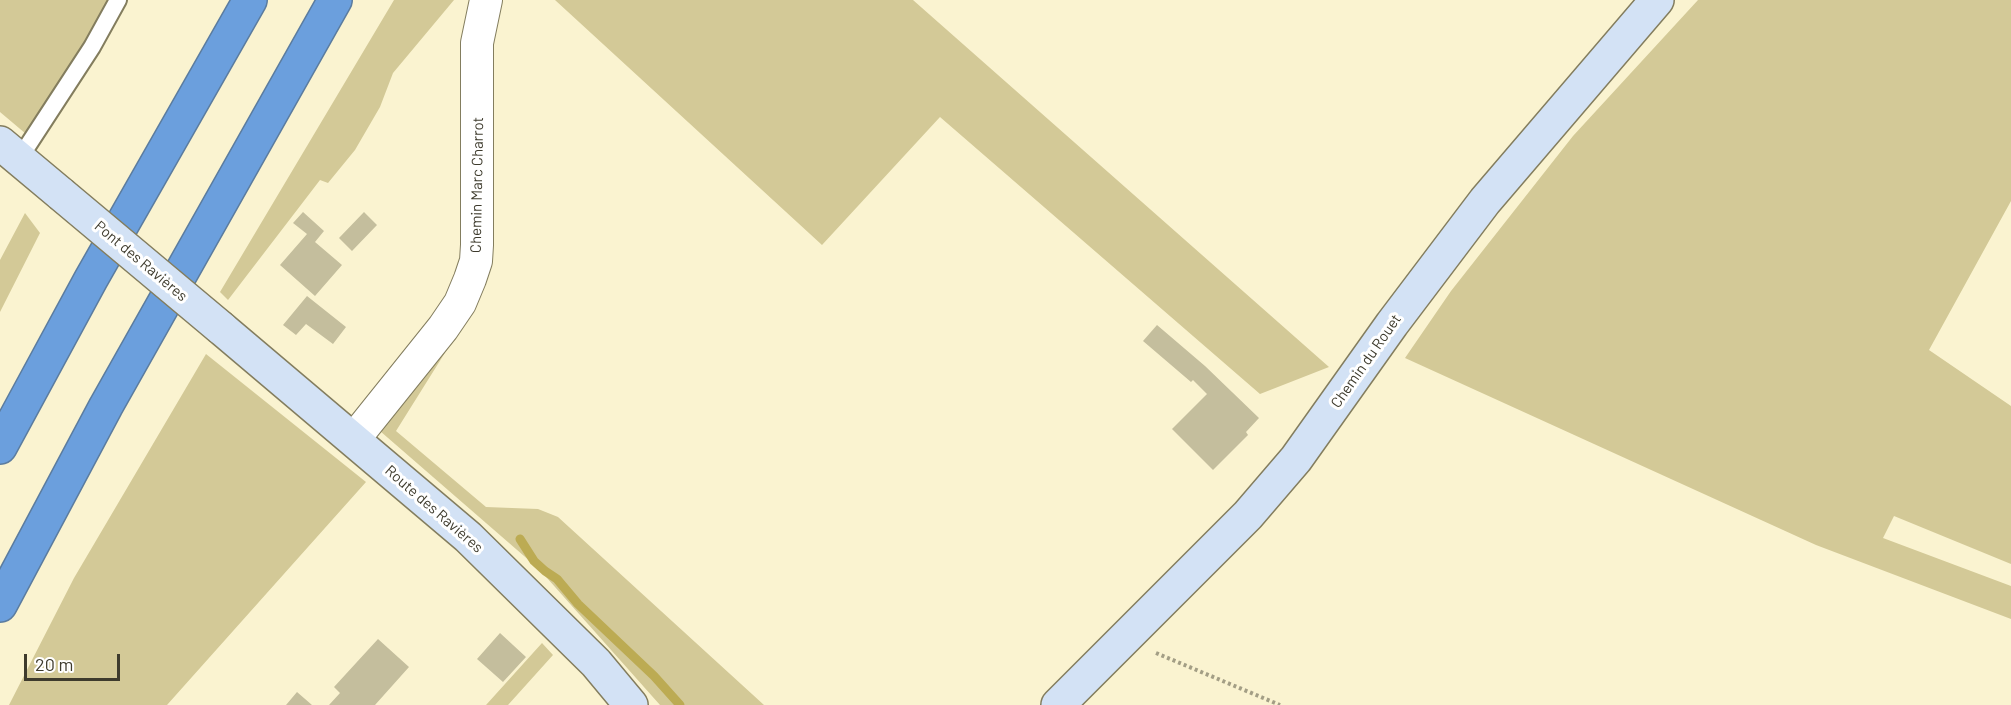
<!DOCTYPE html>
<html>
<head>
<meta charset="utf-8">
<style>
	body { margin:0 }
	#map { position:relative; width:2011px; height:705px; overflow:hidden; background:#faf3d0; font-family:Barlow,sans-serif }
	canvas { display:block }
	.scale { position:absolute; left:24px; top:654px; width:96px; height:27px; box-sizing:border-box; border:3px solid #3e3b2d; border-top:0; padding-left:8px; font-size:18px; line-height:21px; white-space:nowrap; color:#3e3b2d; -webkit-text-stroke:4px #fff; paint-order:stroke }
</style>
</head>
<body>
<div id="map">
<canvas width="2011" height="705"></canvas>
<div class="scale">20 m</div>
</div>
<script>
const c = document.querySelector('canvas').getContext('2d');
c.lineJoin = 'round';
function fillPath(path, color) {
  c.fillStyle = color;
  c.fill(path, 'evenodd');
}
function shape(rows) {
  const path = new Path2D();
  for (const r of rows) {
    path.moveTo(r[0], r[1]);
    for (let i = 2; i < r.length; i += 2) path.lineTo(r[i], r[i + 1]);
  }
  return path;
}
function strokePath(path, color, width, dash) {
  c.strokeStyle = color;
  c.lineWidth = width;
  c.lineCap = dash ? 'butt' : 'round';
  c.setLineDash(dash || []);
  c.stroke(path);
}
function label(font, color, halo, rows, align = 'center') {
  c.font = font + ' Barlow,sans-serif';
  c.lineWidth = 6;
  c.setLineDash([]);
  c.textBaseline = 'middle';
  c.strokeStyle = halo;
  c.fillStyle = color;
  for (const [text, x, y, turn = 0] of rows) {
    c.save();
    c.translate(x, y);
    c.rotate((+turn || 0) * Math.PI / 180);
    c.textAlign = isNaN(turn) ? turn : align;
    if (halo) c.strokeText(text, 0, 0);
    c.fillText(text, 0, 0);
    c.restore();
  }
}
const green = shape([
	[0,0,118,0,32,139,0,112],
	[394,0,454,0,393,73,380,107,355,150,328,183,320,180,228,300,220,292],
	[555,0,913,0,1329,367,1260,394,940,117,822,245],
	[1698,0,2011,0,2011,201,1929,350,2011,406,2011,564,1894,516,1883,538,2011,586,2011,619,1816,545,1405,358,1451,291,1573,136],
	[25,213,40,233,0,312,0,260],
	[473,308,396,431,486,507,538,509,558,517,764,705,660,705,539,569,380,431],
	[206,354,366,482,167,705,9,705,74,578],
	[542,643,553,655,508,705,486,705]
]);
const stream = shape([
	[520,539,534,561,545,571,557,579,578,604,654,676,680,705]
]);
const building = shape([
	[303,212,324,231,315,242,342,265,315,296,280,265,307,234,293,223],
	[364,212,377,225,352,251,339,238],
	[307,296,346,327,333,344,306,324,296,335,283,325],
	[1157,325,1205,366,1259,418,1246,432,1248,435,1213,470,1172,429,1207,394,1193,380,1191,382,1143,341],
	[500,633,526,657,503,682,477,659],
	[378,639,409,667,375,705,329,705,340,693,334,687],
	[297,692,312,705,286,705]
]);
const path = shape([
	[1156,653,1280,705]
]);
const lane = shape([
	[19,159,92,47,118,0]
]);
const street = shape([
	[354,439,443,328,460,303,470,279,476,261,477,245,477,43,486,0]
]);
const secondary = shape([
	[0,143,61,194],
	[221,328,468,537,596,663,631,705],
	[1058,705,1248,515,1296,459,1392,324,1485,201,1657,0]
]);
const highway = shape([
	[0,447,91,279,250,0],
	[0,605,106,406,335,0]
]);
const secondaryBridge = shape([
	[61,194,221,328]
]);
const streetNames = [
	["Chemin Marc Charrot",477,185,-89],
	["Pont des Ravières",141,261,40],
	["Chemin du Rouet",1366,361,-55],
	["Route des Ravières",434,509,41]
];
fillPath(green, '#d3c997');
strokePath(stream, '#bcab53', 9);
fillPath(building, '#c4be9d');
strokePath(lane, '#837d5e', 20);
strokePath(street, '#837d5e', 34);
strokePath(secondary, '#837d5e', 36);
strokePath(highway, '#5b7c9f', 36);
strokePath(path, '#a39e85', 4, [3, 3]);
strokePath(lane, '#fff', 16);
strokePath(street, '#fff', 32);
strokePath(secondary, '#d3e2f5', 33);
strokePath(highway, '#6b9fdd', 33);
strokePath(secondaryBridge, '#837d5e', 36, []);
strokePath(secondaryBridge, '#d3e2f5', 33);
label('15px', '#3e3b2d', '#fff', streetNames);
</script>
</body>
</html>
